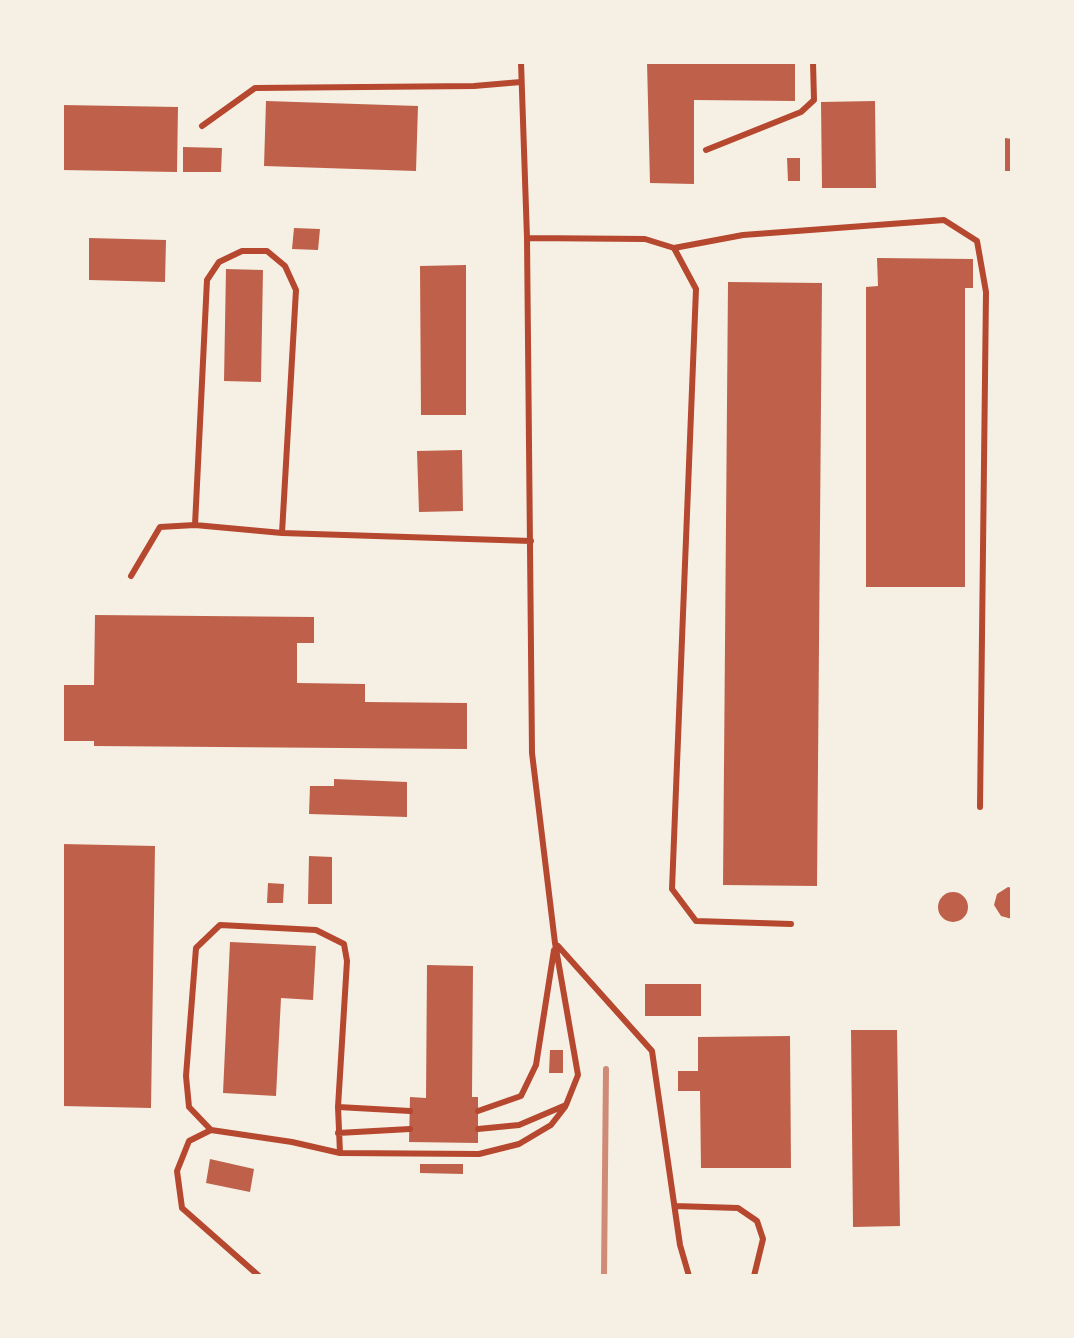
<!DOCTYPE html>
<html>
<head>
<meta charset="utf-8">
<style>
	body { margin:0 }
	#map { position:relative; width:1074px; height:1338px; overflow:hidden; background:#f6efe4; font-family:"Golos Text",sans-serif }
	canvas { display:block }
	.frame { position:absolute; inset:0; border:64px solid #f6efe4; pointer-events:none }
</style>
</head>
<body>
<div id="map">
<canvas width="1074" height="1338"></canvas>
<div class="frame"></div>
</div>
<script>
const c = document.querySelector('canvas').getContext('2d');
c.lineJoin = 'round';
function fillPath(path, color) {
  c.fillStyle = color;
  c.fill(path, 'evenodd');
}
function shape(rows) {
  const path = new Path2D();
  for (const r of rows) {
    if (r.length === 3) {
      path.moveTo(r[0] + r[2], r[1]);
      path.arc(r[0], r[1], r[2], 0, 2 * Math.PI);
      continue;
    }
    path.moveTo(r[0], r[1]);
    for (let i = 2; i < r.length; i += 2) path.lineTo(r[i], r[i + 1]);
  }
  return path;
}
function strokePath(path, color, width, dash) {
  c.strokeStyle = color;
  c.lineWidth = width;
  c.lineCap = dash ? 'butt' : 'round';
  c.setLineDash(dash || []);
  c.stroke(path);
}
const building = shape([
	[647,62,795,62,795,101,694,100,694,184,650,183],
	[266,101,418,106,416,171,264,166],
	[875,101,876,188,822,188,821,102],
	[62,105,178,107,177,172,62,170],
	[1005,138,1012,139,1012,171,1005,171],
	[183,147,222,148,221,172,183,172],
	[787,158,800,158,800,181,788,181],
	[294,228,320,229,318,250,292,249],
	[89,238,166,240,165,282,89,280],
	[877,258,973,259,973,288,965,288,965,587,866,587,866,287,878,286],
	[466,265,466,415,421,415,420,266],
	[226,269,263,270,261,382,224,381],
	[728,282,822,283,817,886,723,885],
	[462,450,463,511,419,512,417,451],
	[95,615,314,617,314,643,297,643,297,683,365,684,365,702,467,703,467,749,94,746,94,741,62,741,62,685,94,685],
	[334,779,407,782,407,817,309,814,310,786,334,786],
	[62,844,155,846,151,1108,62,1106],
	[309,856,332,857,332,904,308,904],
	[268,883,284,884,283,903,267,903],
	[1008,887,1012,888,1012,919,1001,916,994,905,997,894],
	[953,907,15],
	[230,942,316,946,313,1000,281,998,276,1096,223,1093],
	[427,965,473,966,472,1097,478,1097,478,1143,409,1142,410,1097,426,1098],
	[645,984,701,984,701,1016,645,1016],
	[851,1030,897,1030,900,1226,853,1227],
	[790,1036,791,1168,701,1168,700,1091,678,1091,678,1071,698,1071,698,1037],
	[550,1050,563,1050,563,1073,549,1073],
	[210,1159,254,1169,250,1192,206,1183],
	[420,1164,463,1164,463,1174,420,1173]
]);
const service = shape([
	[202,126,255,88,474,86,521,82],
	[706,150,801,112,814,100,813,62],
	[527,238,645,239,674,248,696,289,672,889,696,921,791,924],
	[674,248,743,235,944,220,977,241,986,292,980,807],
	[195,525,207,280,219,262,242,251,267,251,285,266,296,290,282,533],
	[131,576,160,527,195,525,282,533,531,541],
	[558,946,652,1051,680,1245,689,1276],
	[338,1107,410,1111],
	[478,1111,521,1096,536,1065,554,950],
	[478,1129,519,1125,566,1105,578,1075,555,943,532,753,527,238,521,62],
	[211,1130,189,1141,177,1171,182,1208,259,1276],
	[338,1133,410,1129],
	[340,1153,338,1107,347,961,344,944,316,930,220,925,196,948,186,1076,189,1107,211,1130,292,1142,340,1153,479,1154,519,1144,551,1125,565,1107],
	[675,1206,738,1208,757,1221,763,1239,754,1276]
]);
const rail = shape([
	[604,1276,606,1069]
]);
fillPath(building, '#bf614a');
strokePath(service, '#b5482f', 6);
strokePath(rail, '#cf8b77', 6);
</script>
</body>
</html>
